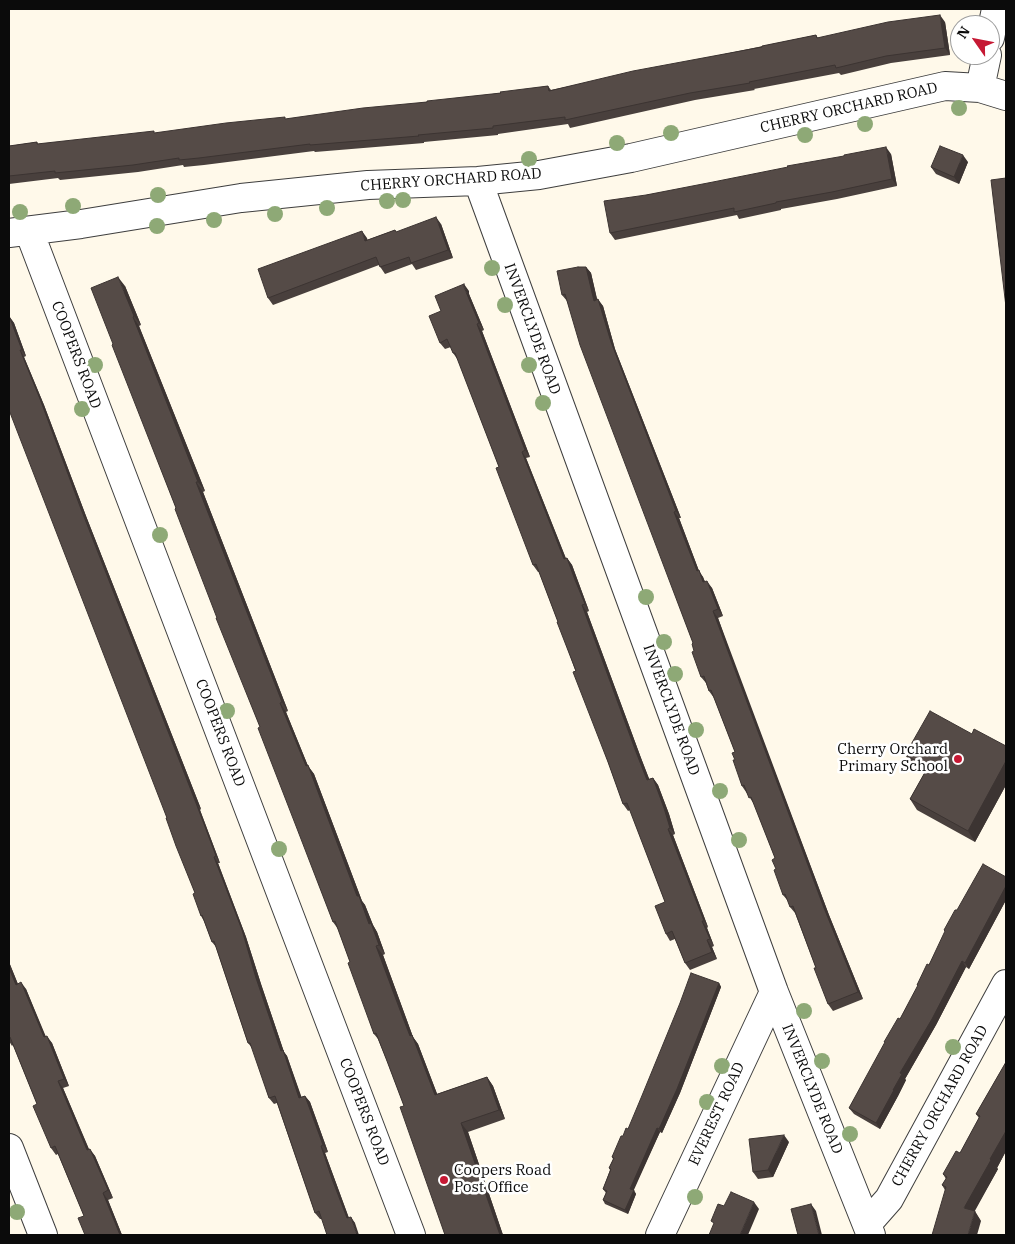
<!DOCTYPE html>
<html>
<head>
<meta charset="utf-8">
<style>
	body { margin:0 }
	#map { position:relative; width:1015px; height:1244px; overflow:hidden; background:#fff9ea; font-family:"IBM Plex Serif",serif }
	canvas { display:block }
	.frame { position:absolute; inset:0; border:10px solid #0b0b0b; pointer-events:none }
	.north { position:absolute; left:950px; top:15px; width:50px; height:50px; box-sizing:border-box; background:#fff; border:1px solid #9d9d9d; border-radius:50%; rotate:303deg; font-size:14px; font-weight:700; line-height:20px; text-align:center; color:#0b0b0b }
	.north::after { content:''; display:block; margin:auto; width:18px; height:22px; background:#c61934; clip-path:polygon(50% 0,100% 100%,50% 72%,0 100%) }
</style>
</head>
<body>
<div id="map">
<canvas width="1015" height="1244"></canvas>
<div class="frame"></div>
<div class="north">N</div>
</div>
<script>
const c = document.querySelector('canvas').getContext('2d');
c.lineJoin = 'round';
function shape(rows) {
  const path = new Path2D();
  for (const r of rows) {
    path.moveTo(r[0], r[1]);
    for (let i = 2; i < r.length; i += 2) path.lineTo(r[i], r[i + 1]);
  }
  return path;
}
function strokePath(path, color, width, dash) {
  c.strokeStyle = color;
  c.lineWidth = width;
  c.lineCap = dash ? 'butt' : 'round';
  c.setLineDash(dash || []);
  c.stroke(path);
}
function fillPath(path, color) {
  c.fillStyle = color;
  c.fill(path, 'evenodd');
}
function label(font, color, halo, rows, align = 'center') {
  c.font = font + ' "IBM Plex Serif",serif';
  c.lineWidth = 5;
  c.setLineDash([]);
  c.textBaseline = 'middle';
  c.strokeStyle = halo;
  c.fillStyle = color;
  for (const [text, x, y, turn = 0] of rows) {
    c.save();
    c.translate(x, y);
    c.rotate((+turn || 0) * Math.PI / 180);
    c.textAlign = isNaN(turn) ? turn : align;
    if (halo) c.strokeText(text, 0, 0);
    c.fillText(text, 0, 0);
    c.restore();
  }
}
const minor = shape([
	[990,38,996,9],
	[980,88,987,55],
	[478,181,774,992,871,1235],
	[29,231,411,1235],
	[9,233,81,224,241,198,368,185,478,181,539,175,631,158,945,86,980,88,1006,96],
	[9,1148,43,1235],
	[867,1224,889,1199,1006,984],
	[660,1235,774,992]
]);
const trees = [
	[959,108],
	[865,124],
	[671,133],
	[805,135],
	[617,143],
	[529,159],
	[158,195],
	[403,200],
	[387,201],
	[73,206],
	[327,208],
	[20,212],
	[275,214],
	[214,220],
	[157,226],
	[492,268],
	[505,305],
	[95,365],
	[529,365],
	[543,403],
	[82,409],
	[160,535],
	[646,597],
	[664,642],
	[675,674],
	[227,711],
	[696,730],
	[720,791],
	[739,840],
	[279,849],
	[804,1011],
	[953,1047],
	[822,1061],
	[722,1066],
	[707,1102],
	[850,1134],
	[695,1197],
	[17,1212]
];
const wall = shape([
	[945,22,950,55,891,63,841,75,839,73,754,89,755,90,695,100,570,128,568,124,498,134,498,135,424,142,424,143,315,152,314,151,204,165,184,167,183,165,138,172,60,180,58,178,9,184,9,146,37,142,38,144,155,133,286,119,427,102,501,93,548,86,551,90,816,35,818,38],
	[891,154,897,186,837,199,781,209,781,210,739,219,737,215,615,240,610,233,646,195],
	[968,162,959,184,936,174,931,167],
	[441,224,453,258,416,270,412,264,385,274,379,265,273,305,268,298,367,238,367,240,395,230,396,232],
	[586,267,591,273,597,300,603,306,615,349,681,518,679,518,699,571,703,577,705,582,712,588,723,616,718,618,733,661,829,915,863,999,833,1011,828,1004,816,968,795,913,790,907,788,901,783,895,776,869,775,858,754,804,742,786,735,760,735,752,714,698,709,691,706,683,701,677,694,651,693,643,567,301,562,295],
	[125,286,141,325,139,326,205,491,203,492,288,711,286,712,308,766,314,774,362,901,365,905,373,925,377,932,385,954,383,955,413,1037,418,1044,437,1094,487,1077,493,1086,505,1119,468,1132,503,1235,445,1235,404,1106,387,1061,378,1039,374,1034,350,962,338,929,333,922,260,727,113,344],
	[469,291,469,294,484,330,482,331,530,457,526,458,566,559,567,558,572,565,589,611,587,612,641,758,649,779,653,778,658,785,669,814,675,834,673,835,708,927,707,928,714,946,712,947,717,959,690,970,685,963,675,939,670,941,666,934,665,902,630,810,628,811,623,804,558,622,539,572,538,572,533,565,499,467,458,360,453,353,451,347,445,349,440,343,441,311],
	[9,316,14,323,26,356,24,357,44,405,86,516,201,809,200,810,220,863,218,863,246,937,261,984,284,1052,287,1056,301,1097,305,1096,310,1102,328,1152,325,1153,349,1218,355,1223,321,1219,320,1219,315,1213,277,1103,274,1104,269,1098,253,1049,248,1043,216,947,212,942,204,921,201,916,195,893,167,818],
	[972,734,1006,746,1006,785,975,842,917,810,910,799,925,772,913,765,905,755],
	[1006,877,1006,900,969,969,966,967,936,1025,905,1079,906,1080,898,1096,880,1129,854,1114,849,1108,900,1019,918,986,917,985,929,965,957,910],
	[9,962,18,984,26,989,45,1036,52,1043,69,1086,63,1088,89,1149,95,1156,113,1198,108,1200,122,1235,85,1235,84,1216,58,1154,56,1155,51,1148,37,1104,13,1045,12,1046,9,1041],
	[719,983,721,987,680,1093,662,1133,660,1132,633,1190,636,1194,628,1214,605,1204,603,1200,606,1193,603,1189,610,1170,609,1168,613,1159,612,1157,628,1129],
	[1006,1062,1006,1151,997,1168,998,1169,974,1211,981,1221,945,1190,942,1185,946,1179,943,1174,960,1153,979,1118,976,1114],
	[789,1142,773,1177,758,1179,753,1172]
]);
const shadedWall = shape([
	[940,15,945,22,950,55,945,48],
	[886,147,891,154,897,186,892,179],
	[963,155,968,162,959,184,954,177],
	[436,217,441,224,453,258,448,250],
	[362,231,367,238,370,248,365,241],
	[586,267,591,273,599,307,594,301],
	[118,277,125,286,141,325,134,316],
	[464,284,469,291,469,294,484,330,479,323,464,287],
	[598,299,603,306,615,349,681,518,676,511,611,342],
	[9,316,14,323,26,356,22,350],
	[133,317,139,326,205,491,198,482],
	[477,324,482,331,530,457,525,450],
	[20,350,24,357,44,405,86,516,201,809,196,803],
	[522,452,526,458,569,566,564,559],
	[196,482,203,492,288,711,282,702],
	[674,512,679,518,699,571,703,577,708,589,697,571],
	[567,558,572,565,589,611,585,604],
	[707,581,712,588,723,616,718,609],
	[582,605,587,612,641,758,652,786,647,780,636,752],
	[713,611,718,618,829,915,863,999,858,992,824,908],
	[280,703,286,712,308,766,314,774,362,901,365,905,373,925,377,932,385,954,379,945,357,896],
	[1006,761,1006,785,975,842,968,831],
	[653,778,658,785,669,814,675,834,670,828],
	[196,803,200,810,220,863,216,856],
	[668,829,673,835,708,927,704,921],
	[214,857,218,863,246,937,261,984,284,1052,287,1056,304,1104,299,1098,281,1051],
	[1006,886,1006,900,969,969,965,963],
	[702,921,707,928,714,946,710,939],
	[707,940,712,947,717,959,712,952],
	[376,946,383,955,413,1037,418,1044,441,1104,435,1095,410,1036],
	[962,961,966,967,936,1025,905,1079,906,1080,898,1096,880,1129,876,1123,893,1090,900,1073],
	[9,962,21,992,16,985,9,968],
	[21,982,26,989,49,1044,44,1037],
	[719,983,721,987,680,1093,662,1133,659,1129],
	[47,1036,52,1043,69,1086,64,1079],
	[487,1077,493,1086,505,1119,499,1110],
	[58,1081,63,1088,92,1157,87,1150],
	[305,1096,310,1102,328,1152,323,1145],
	[461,1123,468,1132,503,1235,500,1235],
	[657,1128,660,1132,633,1192,630,1189],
	[1006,1131,1006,1151,997,1168,998,1169,971,1218,964,1208,990,1159],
	[784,1135,789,1142,773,1177,768,1170],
	[321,1146,325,1153,351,1224,347,1218],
	[90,1149,95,1156,113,1198,108,1190],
	[634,1190,636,1194,628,1214,625,1210],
	[103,1193,108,1200,122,1235,120,1235],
	[754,1202,759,1209,748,1235,740,1235],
	[811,1204,816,1211,822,1235,819,1235],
	[975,1211,981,1221,977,1235,968,1235],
	[351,1217,355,1223,359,1235,357,1235]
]);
const building = shape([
	[940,15,945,48,886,56,836,68,835,65,749,82,750,83,690,93,565,120,565,117,493,126,493,128,418,135,419,136,310,145,310,144,199,158,179,160,179,158,133,165,55,173,55,171,9,176,9,146,37,142,37,144,154,131,154,133,226,123,285,117,285,119,363,108,427,102,427,101,501,93,500,92,548,86,549,91,633,71,762,47,762,46,816,35,817,38,888,22,940,15],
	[940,146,963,155,954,177,931,167,940,146],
	[886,147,892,179,832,192,776,202,776,203,734,212,734,208,610,233,604,201,646,195,713,182,788,167,787,166,844,156,844,155,886,147],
	[1006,178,1006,307,991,180,1006,178],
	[436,217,448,250,411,263,409,257,380,267,376,257,268,298,258,269,362,231,365,241,395,230,396,232,436,217],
	[578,267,586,267,594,301,598,299,611,342,676,511,674,512,697,571,699,570,703,582,707,581,718,609,713,611,729,654,824,908,858,992,828,1004,814,968,816,968,793,906,790,907,785,894,783,895,774,870,776,869,772,860,775,858,751,797,749,798,744,785,742,786,733,760,735,760,732,753,735,752,711,690,709,691,704,676,701,677,692,652,694,651,692,644,693,643,580,345,565,294,562,295,557,271,578,267],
	[118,277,134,316,133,317,198,482,196,482,282,702,280,703,306,766,308,765,321,800,357,896,359,896,369,924,371,923,379,945,376,946,403,1018,410,1036,412,1035,435,1095,487,1077,499,1110,461,1123,500,1235,445,1235,400,1107,404,1106,387,1061,376,1033,374,1034,348,963,350,962,335,921,333,922,296,826,258,728,260,727,216,618,217,618,175,509,176,508,112,345,113,344,91,288,118,277],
	[464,284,464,287,479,323,477,324,525,450,522,452,564,559,567,558,575,580,585,604,582,605,636,752,647,780,653,778,664,808,670,828,668,829,704,921,702,921,710,939,707,940,712,952,685,963,672,931,666,934,655,906,665,902,627,803,623,804,608,762,573,672,576,671,557,622,558,622,536,564,533,565,507,497,496,468,499,467,455,353,453,353,447,339,440,343,429,316,441,311,435,296,464,284],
	[9,316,22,350,20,350,40,399,81,509,196,803,216,856,214,857,242,930,256,978,281,1051,283,1050,299,1098,305,1096,323,1145,321,1146,332,1179,347,1218,351,1217,357,1235,327,1235,319,1211,315,1213,275,1096,269,1098,250,1043,248,1043,214,941,212,942,202,915,201,916,193,894,195,893,176,846,166,818,167,818,9,410,9,316],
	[930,711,972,734,974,729,1006,746,1006,761,968,831,910,799,928,767,905,755,930,711],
	[983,864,1006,877,1006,886,965,963,962,961,932,1019,900,1073,902,1074,893,1090,894,1090,876,1123,849,1108,885,1042,884,1042,898,1018,900,1019,918,985,917,985,927,964,929,965,945,931,944,930,955,910,957,910,983,864],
	[9,968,16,985,21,982,44,1037,47,1036,64,1079,58,1081,87,1150,90,1149,108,1190,103,1193,120,1235,85,1235,78,1218,84,1216,55,1146,51,1148,33,1106,37,1104,10,1037,9,1038,9,968],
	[691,973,719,983,677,1089,659,1129,657,1128,630,1189,634,1190,625,1210,603,1200,607,1191,603,1189,611,1169,609,1168,614,1158,612,1157,621,1136,623,1136,626,1128,628,1129,641,1098,680,1003,691,973],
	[1006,1062,1006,1131,990,1159,991,1160,964,1208,975,1211,968,1235,932,1235,946,1187,942,1185,947,1177,943,1174,956,1151,960,1153,980,1116,976,1114,1006,1062],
	[784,1135,768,1170,753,1172,749,1139,784,1135],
	[731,1192,754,1202,740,1235,709,1235,714,1223,711,1221,718,1204,724,1206,731,1192],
	[811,1204,819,1235,798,1235,791,1209,811,1204]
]);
const markers = [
	[958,759,5,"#c61934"],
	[444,1180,5,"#c61934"]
];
const streetNames = [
	["CHERRY ORCHARD ROAD",849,108,-13],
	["CHERRY ORCHARD ROAD",451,180,-4],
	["INVERCLYDE ROAD",532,329,70],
	["COOPERS ROAD",76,355,69],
	["INVERCLYDE ROAD",671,710,70],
	["COOPERS ROAD",220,733,69],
	["INVERCLYDE ROAD",812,1089,68],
	["CHERRY ORCHARD ROAD",940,1106,-61],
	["COOPERS ROAD",364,1112,69],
	["EVEREST ROAD",717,1114,-65]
];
const poiNames = [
	["Cherry Orchard",948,750],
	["Primary School",948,767],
	["Coopers Road",454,1171,"left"],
	["Post Office",454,1188,"left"]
];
strokePath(minor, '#3e3e3e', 30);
strokePath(minor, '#fff', 28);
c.fillStyle = '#8ea976';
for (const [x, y] of trees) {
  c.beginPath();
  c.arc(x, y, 8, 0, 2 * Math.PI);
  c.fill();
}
fillPath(wall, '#49403d');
fillPath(shadedWall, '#3c3432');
fillPath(building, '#554b47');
strokePath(building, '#3c3432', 1);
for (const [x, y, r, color] of markers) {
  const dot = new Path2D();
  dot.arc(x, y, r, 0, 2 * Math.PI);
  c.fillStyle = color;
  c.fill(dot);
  strokePath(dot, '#fff', 2);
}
label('15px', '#0b0b0b', '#fff', streetNames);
label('15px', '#0b0b0b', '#fff', poiNames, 'right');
</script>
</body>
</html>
